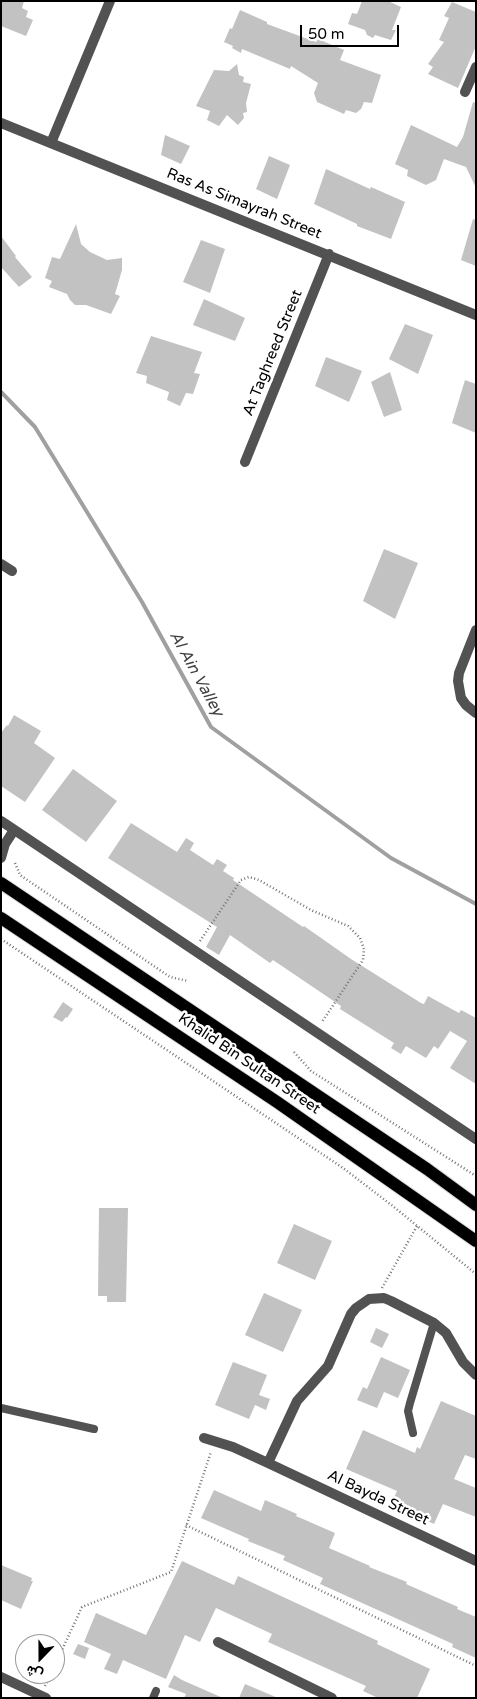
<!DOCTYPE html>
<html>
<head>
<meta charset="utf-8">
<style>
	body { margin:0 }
	#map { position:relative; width:477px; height:1699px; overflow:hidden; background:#fff; font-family:"Varela Round",Vazirmatn,sans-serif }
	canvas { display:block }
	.frame { position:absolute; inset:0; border:2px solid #000; pointer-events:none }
	.north { position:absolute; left:15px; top:1634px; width:50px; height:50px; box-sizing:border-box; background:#fff; border:1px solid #999; border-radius:50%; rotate:202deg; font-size:14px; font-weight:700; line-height:20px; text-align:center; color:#000 }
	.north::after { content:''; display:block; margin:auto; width:18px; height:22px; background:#000; clip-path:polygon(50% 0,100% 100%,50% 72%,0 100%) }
	.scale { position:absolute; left:300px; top:25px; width:99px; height:22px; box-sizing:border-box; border:2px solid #000; border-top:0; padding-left:6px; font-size:15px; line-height:18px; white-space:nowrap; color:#000; -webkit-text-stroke:4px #fff; paint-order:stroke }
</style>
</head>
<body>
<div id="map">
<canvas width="477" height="1699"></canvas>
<div class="frame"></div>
<div class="north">ش</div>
<div class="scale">50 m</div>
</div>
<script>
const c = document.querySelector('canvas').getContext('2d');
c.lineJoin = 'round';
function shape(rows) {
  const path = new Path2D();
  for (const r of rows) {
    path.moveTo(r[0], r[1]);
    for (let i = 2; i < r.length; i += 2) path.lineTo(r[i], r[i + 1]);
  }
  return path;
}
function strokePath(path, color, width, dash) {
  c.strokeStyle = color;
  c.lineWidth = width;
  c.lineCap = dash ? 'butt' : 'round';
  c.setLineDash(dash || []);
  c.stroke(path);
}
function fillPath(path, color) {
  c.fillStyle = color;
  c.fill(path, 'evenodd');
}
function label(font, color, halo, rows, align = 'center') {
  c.font = font + ' "Varela Round",sans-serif';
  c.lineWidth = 5;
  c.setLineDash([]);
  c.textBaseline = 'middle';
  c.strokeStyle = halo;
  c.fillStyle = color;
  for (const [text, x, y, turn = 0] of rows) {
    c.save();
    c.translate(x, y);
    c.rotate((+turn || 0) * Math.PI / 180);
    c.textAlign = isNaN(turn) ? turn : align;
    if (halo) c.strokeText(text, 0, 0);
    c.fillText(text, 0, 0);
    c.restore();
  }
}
const stream = shape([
	[1,392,35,427,142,602,211,727,391,858,476,904]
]);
const building = shape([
	[1,1,24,1,22,8,28,11,26,17,33,20,26,36,1,26],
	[362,1,388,1,401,7,392,30,396,30,391,40,375,35,373,38,367,35,365,30,348,24,352,13,357,14],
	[452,2,476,12,476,46,458,88,428,74,433,67,428,64,444,42,439,40,449,18,444,16],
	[240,10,267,22,267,24,316,42,318,39,344,50,340,60,381,75,372,103,364,102,361,109,356,113,346,110,344,114,317,102,314,93,318,83,291,66,290,69,242,49,241,53,232,48,233,46,224,42,230,28,232,29],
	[237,64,239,75,244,77,243,82,251,84,246,103,247,112,243,113,244,118,238,125,227,115,219,126,207,120,210,111,196,106,214,70,229,71],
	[473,102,476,103,476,188,466,167,444,159,436,180,426,185,407,176,408,170,395,164,411,125,457,147,463,137],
	[165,135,190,146,181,164,161,155],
	[269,156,290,165,277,199,256,189],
	[326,169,370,189,371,187,405,202,391,239,357,226,357,224,314,204],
	[473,219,476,220,476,266,461,260],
	[76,224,81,244,90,252,107,260,122,258,122,270,115,294,120,296,111,314,86,305,75,305,70,300,67,294,49,287,52,281,45,278,52,257,60,259],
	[1,236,16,256,15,257,32,277,19,287,1,267],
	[201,240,225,249,210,293,183,282],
	[204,299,245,318,235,341,193,325],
	[405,324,433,335,418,374,389,359],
	[151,336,202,352,194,373,200,374,193,394,186,393,180,406,167,400,169,392,146,383,147,376,136,373],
	[326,357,362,371,349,402,315,386],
	[390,372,402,410,384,417,371,382],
	[465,380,476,384,476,433,452,423],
	[384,549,418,563,395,619,363,601],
	[14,715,41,731,34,743,55,758,25,802,1,786,1,733,7,725,8,726],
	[73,769,117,801,86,842,42,810],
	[131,823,177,852,186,838,194,843,190,850,213,865,217,859,227,865,223,871,234,878,233,880,303,927,304,926,351,959,421,1003,424,1004,428,996,459,1013,461,1010,476,1018,476,1084,450,1068,467,1041,450,1031,438,1049,434,1046,426,1058,406,1046,401,1054,391,1048,394,1043,340,1009,341,1006,273,960,270,963,230,935,219,955,206,947,217,927,108,858],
	[63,1002,73,1009,67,1018,66,1017,62,1022,53,1017],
	[99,1208,128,1208,126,1302,107,1302,107,1296,98,1296],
	[294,1224,332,1241,315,1280,277,1263],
	[264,1293,302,1310,283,1352,245,1335],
	[376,1328,389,1334,382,1348,370,1342],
	[381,1357,410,1370,398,1398,384,1392,377,1408,357,1400,363,1387,367,1389],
	[233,1362,267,1375,259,1395,270,1399,266,1410,255,1405,249,1419,215,1405],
	[441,1401,476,1416,476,1459,465,1455,454,1479,476,1488,476,1517,443,1504,434,1524,391,1504,397,1491,346,1469,363,1430,415,1453,417,1447,420,1449],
	[214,1490,261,1511,265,1500,297,1514,296,1516,335,1533,329,1548,370,1566,369,1567,407,1582,406,1584,458,1607,457,1609,476,1617,476,1658,452,1647,453,1644,320,1584,323,1578,283,1560,285,1556,248,1541,249,1539,201,1518],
	[182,1561,234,1585,238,1576,378,1641,377,1644,430,1669,417,1698,378,1698,363,1691,366,1686,268,1642,272,1634,216,1608,200,1642,185,1635,166,1679,123,1660,117,1674,104,1669,111,1654,84,1642,96,1613,146,1635],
	[1,1565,32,1578,31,1581,33,1581,21,1609,1,1600],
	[78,1644,89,1648,85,1659,73,1654],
	[174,1675,182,1680,223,1698,184,1698,186,1694,168,1687],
	[245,1684,278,1698,239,1698]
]);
const path = shape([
	[15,863,20,875,170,977,188,981],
	[1,939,343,1168,394,1207,476,1274],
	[200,941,241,880,249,877,259,880,311,910,348,926,360,938,364,949,363,960,322,1022],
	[294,1052,311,1071,476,1176],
	[382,1288,417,1226],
	[186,1525,476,1666],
	[55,1665,82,1607,171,1572,211,1452],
	[45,1686,51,1674]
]);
const lane = shape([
	[1,1408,94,1429],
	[413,1433,408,1411,410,1403,434,1323],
	[153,1698,156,1691]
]);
const street = shape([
	[465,92,476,67],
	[1,123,476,315],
	[51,143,110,1],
	[245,462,329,254],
	[1,564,12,571],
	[476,630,459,673,458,681,461,698,466,705,476,713],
	[1,821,476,1139],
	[1,858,5,844,14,830],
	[204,1438,233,1447,268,1463,476,1561],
	[268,1463,297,1401,328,1366,351,1314,356,1308,369,1299,384,1298,391,1301,434,1323,446,1333,463,1362,476,1375],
	[218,1642,332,1698],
	[1,1677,46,1698]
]);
const primary = shape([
	[1,883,427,1169,476,1205],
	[1,918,277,1102,476,1241]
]);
const streetNames = [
	["Ras As Simayrah Street",244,204,22],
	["At Taghreed Street",273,353,-68],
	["Khalid Bin Sultan Street",249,1064,34],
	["Al Bayda Street",378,1498,25]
];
const waterNames = [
	["Al Ain Valley",196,674,61]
];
strokePath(stream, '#a0a0a0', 4);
fillPath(building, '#c2c2c2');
strokePath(primary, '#dbdbdb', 14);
strokePath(path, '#747474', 2.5, [1, 2.5]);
strokePath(lane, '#525252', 8);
strokePath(street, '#525252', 10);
strokePath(primary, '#000', 12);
label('15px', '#000', '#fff', streetNames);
label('italic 16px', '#414141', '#fff', waterNames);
</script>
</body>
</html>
